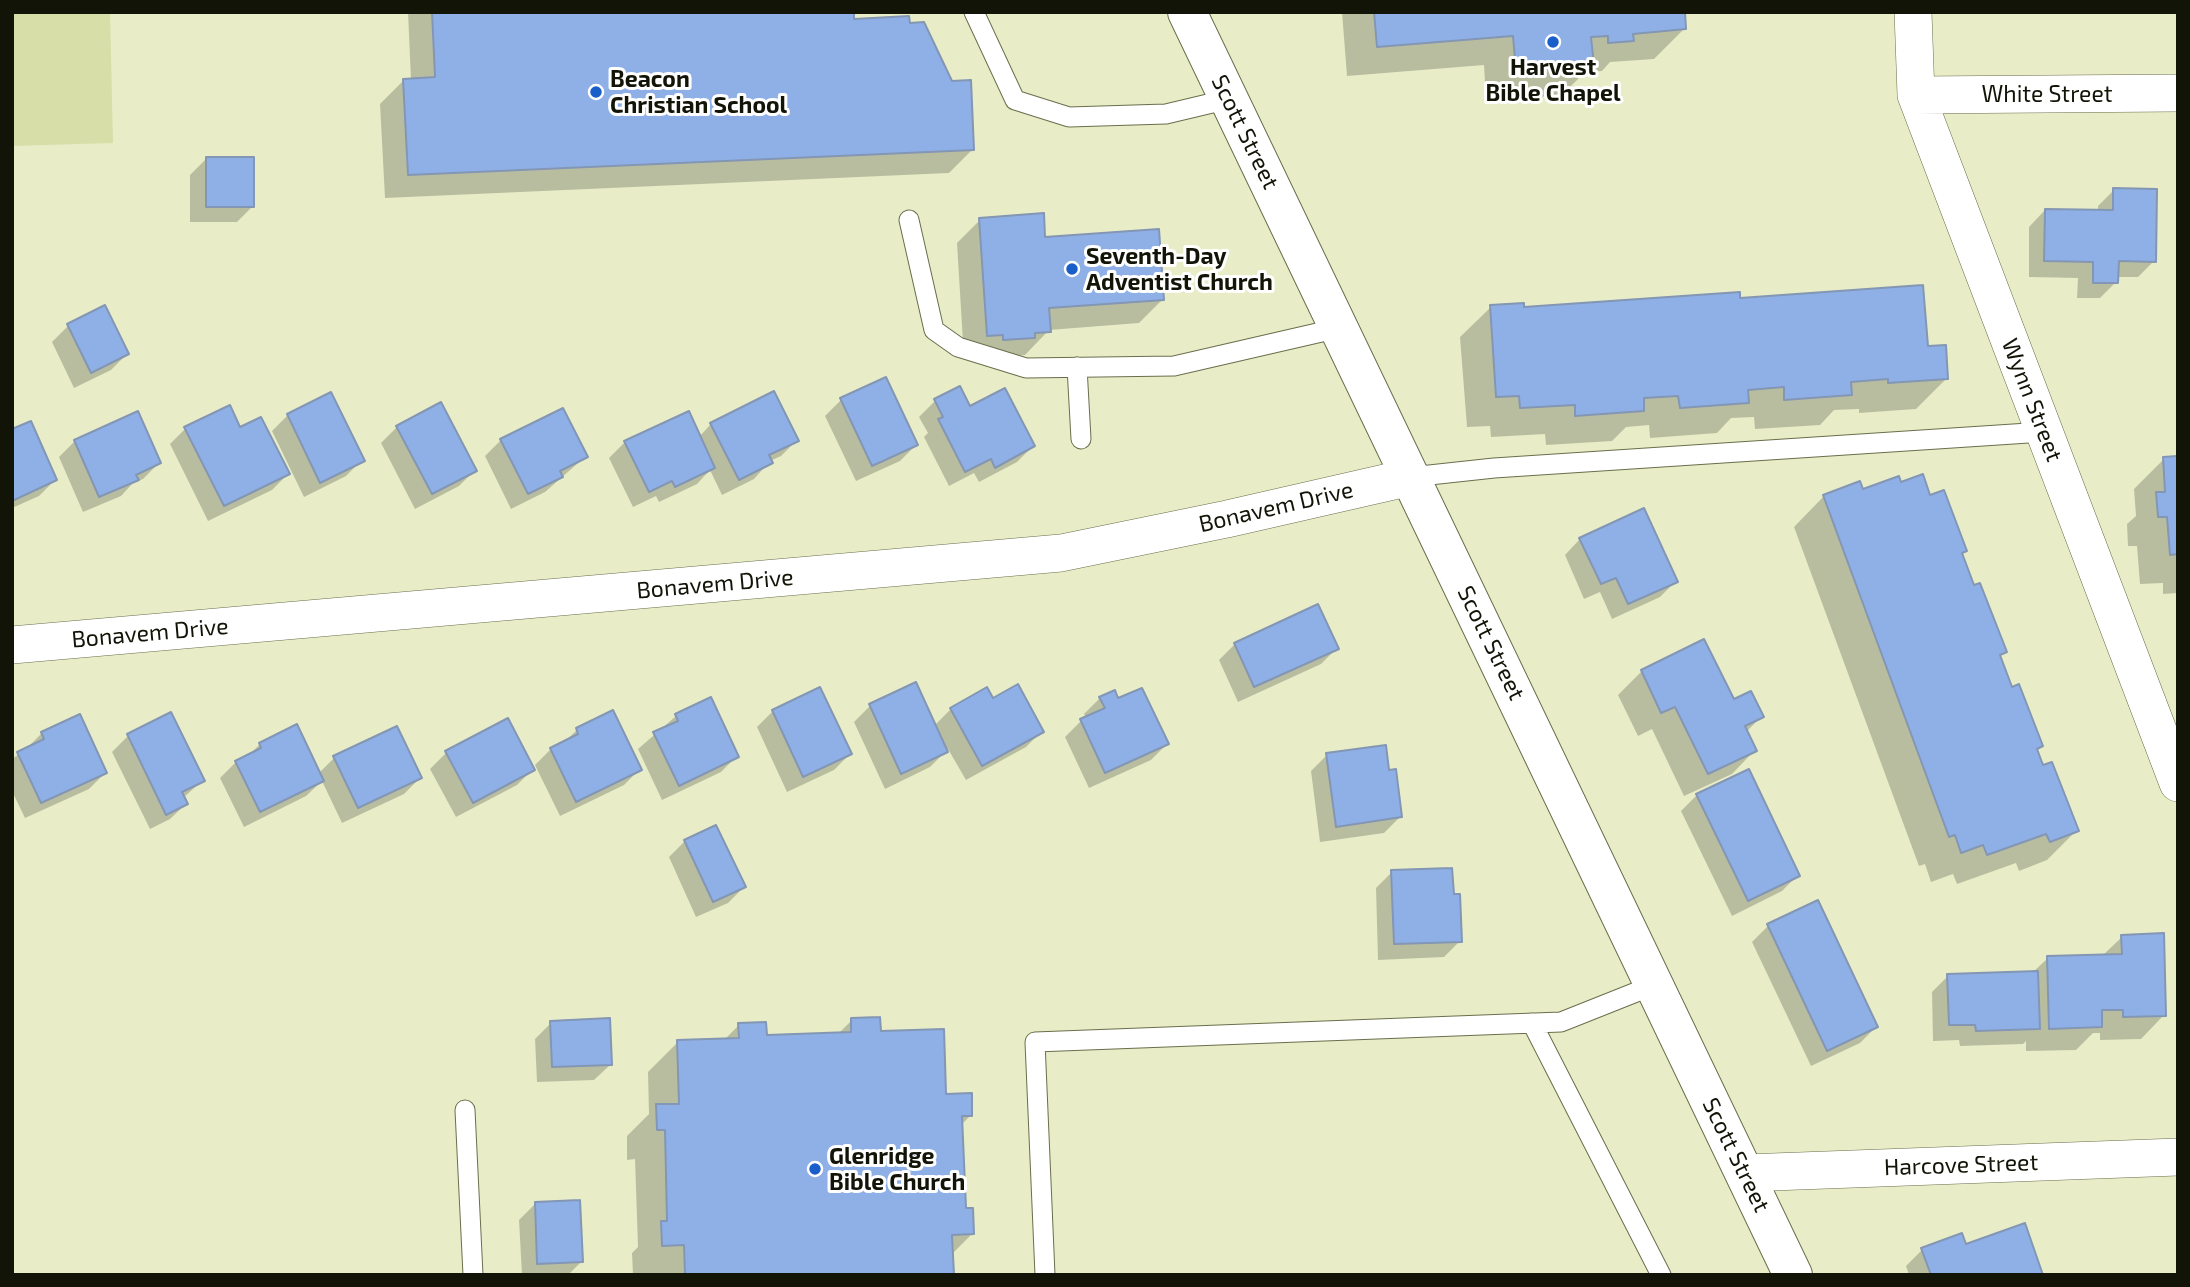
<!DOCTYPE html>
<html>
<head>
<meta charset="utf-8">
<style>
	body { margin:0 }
	#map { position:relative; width:2190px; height:1287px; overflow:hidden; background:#e8edc7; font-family:"Exo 2",sans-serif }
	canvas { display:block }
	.frame { position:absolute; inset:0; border:14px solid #121407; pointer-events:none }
</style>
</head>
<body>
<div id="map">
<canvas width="2190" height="1287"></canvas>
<div class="frame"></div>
</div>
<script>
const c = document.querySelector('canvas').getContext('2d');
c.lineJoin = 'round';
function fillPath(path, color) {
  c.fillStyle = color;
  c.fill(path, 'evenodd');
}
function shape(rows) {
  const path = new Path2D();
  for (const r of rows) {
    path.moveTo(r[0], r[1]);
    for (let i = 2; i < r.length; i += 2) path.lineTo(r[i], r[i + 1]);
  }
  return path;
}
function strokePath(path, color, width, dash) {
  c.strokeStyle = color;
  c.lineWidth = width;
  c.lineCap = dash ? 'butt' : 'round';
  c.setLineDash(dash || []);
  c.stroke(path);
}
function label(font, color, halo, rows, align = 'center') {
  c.font = font + ' "Exo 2",sans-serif';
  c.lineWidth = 6;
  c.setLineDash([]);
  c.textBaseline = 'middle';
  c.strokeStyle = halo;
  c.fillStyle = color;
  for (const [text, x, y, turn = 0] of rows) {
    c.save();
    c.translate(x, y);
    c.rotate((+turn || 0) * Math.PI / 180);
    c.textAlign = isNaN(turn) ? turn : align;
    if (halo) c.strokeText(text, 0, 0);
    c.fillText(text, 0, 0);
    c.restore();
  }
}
const green = shape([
	[12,12,110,12,113,143,12,146]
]);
const shadow = shape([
	[408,12,852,12,853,20,973,149,949,173,385,198,380,104,404,80,411,80],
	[1342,12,1683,12,1684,29,1654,59,1610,62,1602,71,1585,72,1562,95,1486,101,1484,65,1347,76],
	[206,159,253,206,237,222,190,222,190,175],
	[2114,190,2154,261,2138,277,2117,277,2116,282,2100,298,2077,298,2078,278,2029,277,2029,227,2045,210,2098,211,2098,206],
	[980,220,1043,239,1163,299,1139,323,1049,330,1025,355,964,359,957,243],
	[1739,300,1926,347,1946,379,1916,409,1859,413,1859,409,1834,410,1820,425,1755,429,1754,417,1731,418,1717,433,1650,438,1649,425,1626,427,1612,441,1546,445,1545,434,1491,437,1490,426,1467,427,1460,337,1491,307,1523,309],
	[105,308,127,354,111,370,74,388,52,342,68,326],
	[841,400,916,445,900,461,856,481,825,416],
	[935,401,969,408,1033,446,1017,462,979,482,974,473,949,486,924,437,928,433,919,417],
	[288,415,362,460,346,476,304,497,272,431],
	[711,424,797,440,781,456,770,461,754,479,722,495,710,470,697,484,659,502,656,496,633,507,609,458,625,442,699,437],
	[397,427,475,470,459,486,415,509,381,443],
	[186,428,239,430,288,474,272,490,208,521,170,444],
	[12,431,55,480,39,496,12,508],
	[501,440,585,457,545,492,511,509,485,456],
	[75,441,159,463,143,479,133,483,121,496,83,512,59,457],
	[2178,453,2178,593,2163,594,2163,583,2140,584,2137,546,2128,546,2127,524,2136,516,2134,489,2164,459,2172,458],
	[1900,484,1929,498,1965,550,1961,554,1973,587,2005,652,1999,657,2011,689,2041,746,2036,751,2042,767,2077,830,2047,860,2019,871,2016,863,1957,884,1953,874,1931,882,1925,864,1919,866,1794,527,1824,496],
	[1580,539,1676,581,1660,597,1612,619,1600,592,1584,599,1565,555],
	[1235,644,1337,648,1321,664,1238,702,1219,660],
	[1642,671,1733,702,1762,716,1746,732,1755,750,1732,774,1684,796,1652,729,1638,736,1618,695],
	[915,685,934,726,951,709,992,700,1042,731,1026,747,966,780,948,749,930,767,885,789,854,722,870,706],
	[1100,698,1118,701,1167,744,1151,760,1089,788,1065,737,1081,721,1086,718,1084,714],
	[773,711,850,754,834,770,787,792,757,727],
	[170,715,203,780,183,798,186,804,170,819,150,829,112,752,128,736],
	[676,716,737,756,721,772,662,800,638,749],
	[577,730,640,769,624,785,560,816,535,765,551,749,563,743],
	[42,733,105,773,89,789,25,818,12,791,12,759,26,749],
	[260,744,319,773,334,758,420,778,404,794,342,823,322,781,306,796,244,827,220,778,236,762,247,757],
	[446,753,533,769,517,785,456,817,430,769],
	[1327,755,1387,772,1400,817,1384,833,1320,842,1311,771],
	[1697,795,1798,875,1782,891,1732,916,1681,811],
	[715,827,744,887,728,903,696,917,669,857,685,841],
	[1392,872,1460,941,1444,957,1378,960,1376,888],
	[1817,902,1876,1027,1860,1043,1811,1066,1752,942,1768,926],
	[2122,937,2164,1015,2141,1039,2100,1040,2100,1033,2093,1033,2076,1050,2026,1051,2026,1041,2023,1044,1960,1046,1959,1040,1933,1041,1932,992,1948,976,2032,973,2048,958,2102,956],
	[852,1020,879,1033,945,1096,971,1115,961,1125,964,1210,973,1233,951,1255,952,1275,633,1275,632,1253,638,1247,635,1159,627,1160,627,1136,649,1114,648,1072,678,1042,724,1040,739,1025,765,1037,838,1034],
	[551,1023,611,1064,594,1080,537,1082,535,1039],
	[535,1204,582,1261,568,1275,522,1275,519,1220],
	[1965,1247,2042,1275,1909,1275,1906,1266,1922,1250]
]);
const building = shape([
	[432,12,854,12,854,19,909,16,910,23,924,22,952,81,971,80,974,150,408,175,403,79,435,77,432,12],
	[1374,12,1685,12,1686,29,1633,34,1634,41,1608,43,1608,36,1591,37,1594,65,1516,71,1513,36,1377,47,1374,12],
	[206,157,254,157,254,207,206,207,206,157],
	[2113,188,2157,189,2156,262,2119,261,2118,283,2093,283,2093,262,2044,261,2045,209,2113,210,2113,188],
	[1044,213,1045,237,1159,229,1164,300,1049,308,1051,332,1035,333,1035,338,1003,340,1003,335,987,336,979,218,1044,213],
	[1923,285,1928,346,1946,345,1948,379,1888,383,1888,379,1851,382,1852,395,1784,400,1784,387,1748,390,1749,403,1680,408,1678,396,1644,398,1644,411,1575,416,1575,405,1520,408,1519,396,1496,397,1490,305,1524,303,1524,307,1740,292,1740,298,1923,285],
	[105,305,129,354,91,373,67,324,105,305],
	[886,377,918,445,872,466,840,398,886,377],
	[960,386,970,406,1005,388,1035,446,995,468,991,459,965,472,938,419,943,417,934,399,960,386],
	[774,391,799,441,769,455,773,463,739,480,710,423,774,391],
	[331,392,365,461,320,483,287,414,331,392],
	[441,402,477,471,432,494,396,426,441,402],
	[230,405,240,427,261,417,290,474,224,506,184,427,230,405],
	[563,408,588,457,560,471,563,477,528,494,500,439,563,408],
	[138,411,161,463,136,475,139,480,99,497,74,440,138,411],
	[689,411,715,468,675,487,672,481,649,492,624,441,689,411],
	[31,421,57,480,12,501,12,429,31,421],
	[2178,456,2178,554,2170,555,2167,517,2158,517,2156,492,2165,492,2163,457,2178,456],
	[1923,474,1930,495,1944,490,1967,551,1962,553,1974,585,1980,583,2007,652,2000,655,2012,687,2019,684,2043,746,2037,749,2043,765,2052,762,2079,831,2050,842,2046,834,1987,855,1983,845,1961,853,1955,835,1949,837,1823,495,1860,481,1863,489,1899,476,1901,482,1923,474],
	[1644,508,1678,582,1628,604,1616,578,1601,584,1579,538,1644,508],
	[1318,604,1339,649,1254,687,1234,643,1318,604],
	[1704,639,1734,699,1751,691,1764,717,1745,726,1757,751,1708,774,1675,707,1661,713,1641,670,1704,639],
	[916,682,948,752,901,774,869,704,916,682],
	[1018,684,1044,732,982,766,950,708,987,687,993,698,1018,684],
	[820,687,852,754,803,777,772,710,820,687],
	[1142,688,1169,744,1105,773,1080,719,1105,708,1099,697,1115,690,1118,698,1142,688],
	[711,697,739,757,679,786,653,732,678,721,675,714,711,697],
	[613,710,642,770,576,802,550,748,578,734,576,728,613,710],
	[171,712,205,781,182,792,188,804,166,815,127,734,171,712],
	[80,714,107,773,41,803,17,752,44,739,41,732,80,714],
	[508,718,535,770,473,803,445,751,508,718],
	[297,724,324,781,260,812,235,761,261,748,259,743,297,724],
	[397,726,422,778,358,808,333,756,397,726],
	[1386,745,1389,770,1396,769,1402,817,1336,827,1326,753,1386,745],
	[1749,769,1800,876,1748,901,1696,794,1749,769],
	[716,825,746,887,713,902,684,840,716,825],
	[1452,868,1454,894,1460,894,1462,942,1394,944,1391,870,1452,868],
	[1818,900,1878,1027,1827,1051,1767,924,1818,900],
	[2164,933,2166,1016,2123,1017,2123,1010,2102,1010,2102,1027,2049,1029,2047,956,2122,954,2121,935,2164,933],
	[2038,971,2040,1029,1976,1031,1975,1025,1949,1025,1947,974,2038,971],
	[880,1017,881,1031,944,1029,946,1094,972,1093,972,1116,962,1116,966,1208,973,1208,974,1234,952,1235,954,1275,685,1275,684,1245,662,1246,661,1221,667,1221,665,1130,657,1130,656,1104,679,1104,677,1040,739,1038,738,1023,766,1022,767,1035,851,1032,851,1018,880,1017],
	[610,1018,612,1065,552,1067,550,1021,610,1018],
	[580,1200,583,1262,537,1264,535,1202,580,1200],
	[2025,1223,2043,1275,1931,1275,1921,1248,1962,1233,1966,1244,2025,1223]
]);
const service = shape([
	[974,12,1015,100,1069,117,1166,114,1229,99],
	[909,220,934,330,958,347,1026,368,1174,366,1339,328],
	[1077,367,1081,439],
	[1411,477,1494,468,2044,432],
	[1532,1023,1661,1275],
	[465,1110,473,1275],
	[1045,1275,1035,1042,1561,1022,1654,985]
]);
const minor = shape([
	[1913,12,1916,95,2178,783],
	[1916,95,2178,93],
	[12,645,1061,553,1227,519,1411,477],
	[1745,1173,2178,1157]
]);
const secondary = shape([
	[1187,12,1793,1275]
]);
const markers = [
	[1553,42,7,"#195ec9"],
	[596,92,7,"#195ec9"],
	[1072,269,7,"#195ec9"],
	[815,1169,7,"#195ec9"]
];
const poiNames = [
	["Harvest",1553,67,"center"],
	["Bible Chapel",1553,93,"center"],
	["Beacon",610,79],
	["Christian School",610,105],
	["Seventh-Day",1086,256],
	["Adventist Church",1086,282],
	["Glenridge",829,1156],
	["Bible Church",829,1182]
];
const streetNames = [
	["White Street",2047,94],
	["Scott Street",1245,132,64],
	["Wynn Street",2032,400,69],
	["Bonavem Drive",1276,507,-13],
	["Bonavem Drive",715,584,-5],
	["Bonavem Drive",150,633,-5],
	["Scott Street",1491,643,64],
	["Scott Street",1736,1155,64],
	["Harcove Street",1961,1165,-2]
];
fillPath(green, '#d7dea7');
fillPath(shadow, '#0003');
fillPath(building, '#8fb0e6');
strokePath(building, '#8396b4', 2);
strokePath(service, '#6a6e4c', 21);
strokePath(minor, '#6a6e4c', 38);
strokePath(secondary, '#6a6e4c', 40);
strokePath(service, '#fff', 19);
strokePath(minor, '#fff', 37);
strokePath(secondary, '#fff', 38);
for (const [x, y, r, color] of markers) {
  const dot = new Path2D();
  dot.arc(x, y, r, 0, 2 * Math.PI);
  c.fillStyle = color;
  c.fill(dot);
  strokePath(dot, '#fff', 2.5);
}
label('bold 23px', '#121407', '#fff', poiNames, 'left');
label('23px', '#121407', '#fff', streetNames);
</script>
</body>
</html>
